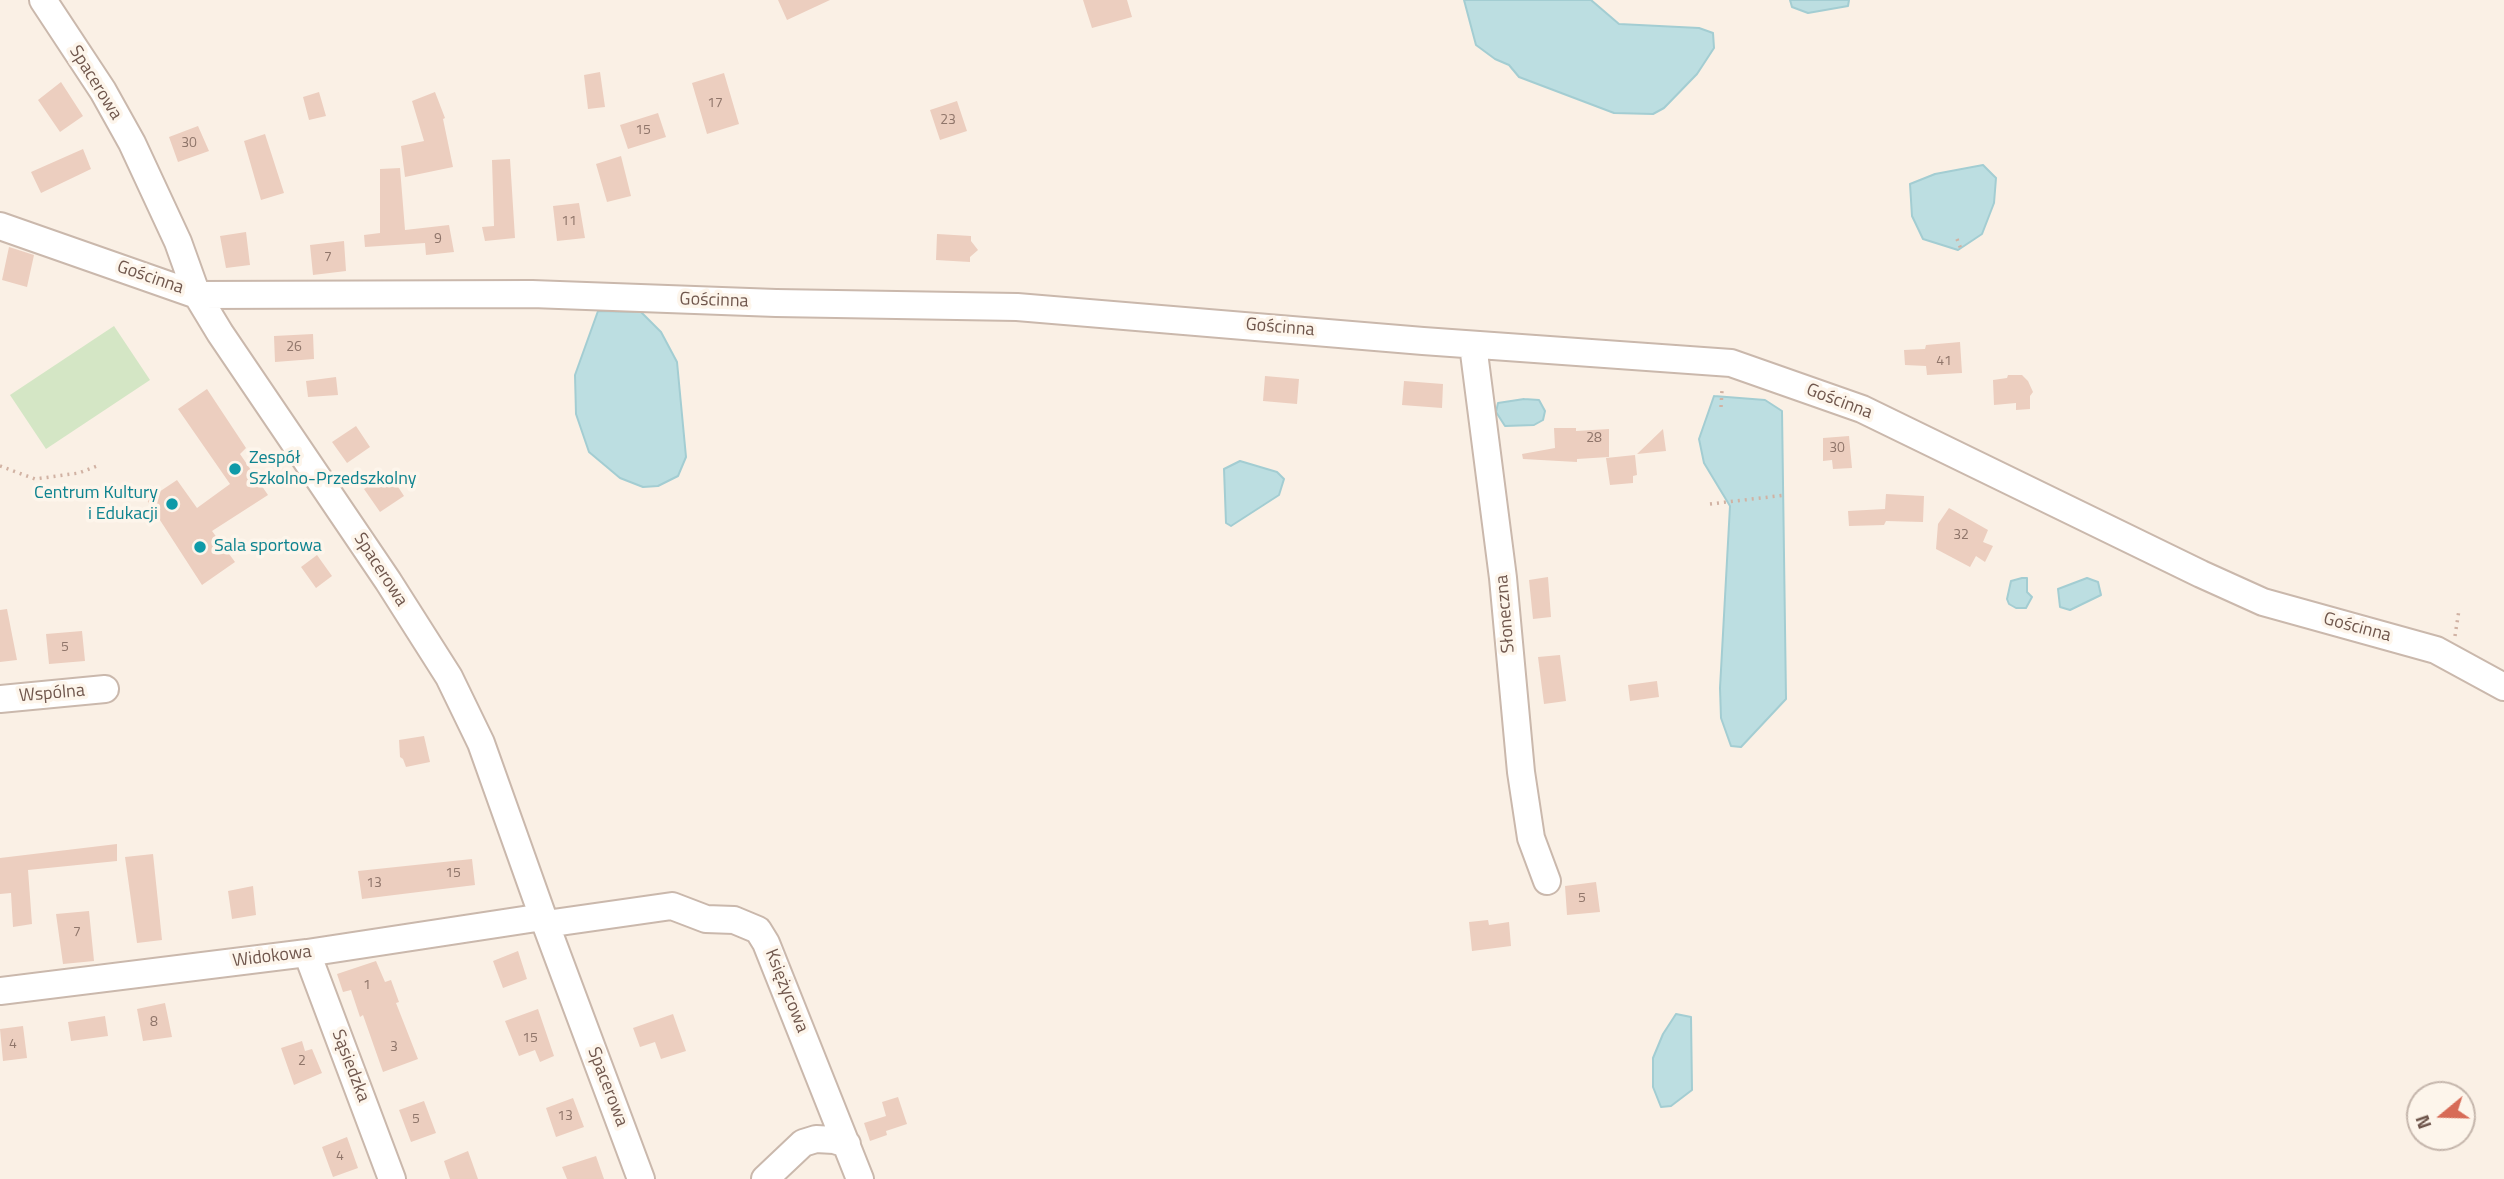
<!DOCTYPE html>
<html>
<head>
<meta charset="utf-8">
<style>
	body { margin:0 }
	#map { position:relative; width:2504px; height:1179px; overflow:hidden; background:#faf0e5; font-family:"Titillium Web",sans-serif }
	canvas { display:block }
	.north { position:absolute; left:2406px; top:1081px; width:70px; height:70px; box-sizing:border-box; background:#fdf5eb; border:2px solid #c5b6ac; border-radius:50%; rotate:251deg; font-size:19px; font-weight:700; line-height:28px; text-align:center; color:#70574d }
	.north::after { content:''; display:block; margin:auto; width:24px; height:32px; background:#d76b57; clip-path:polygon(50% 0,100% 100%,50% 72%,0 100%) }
</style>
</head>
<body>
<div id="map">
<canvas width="2504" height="1179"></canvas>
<div class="north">N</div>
</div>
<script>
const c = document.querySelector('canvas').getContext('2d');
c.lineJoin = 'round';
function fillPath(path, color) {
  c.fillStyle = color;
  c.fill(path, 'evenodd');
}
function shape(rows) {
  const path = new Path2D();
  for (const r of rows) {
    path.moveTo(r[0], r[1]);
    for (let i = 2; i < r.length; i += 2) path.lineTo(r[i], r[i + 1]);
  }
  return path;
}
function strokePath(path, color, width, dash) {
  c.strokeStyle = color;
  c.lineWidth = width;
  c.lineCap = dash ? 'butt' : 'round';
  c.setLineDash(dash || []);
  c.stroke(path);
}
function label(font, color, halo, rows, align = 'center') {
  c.font = font + ' "Titillium Web",sans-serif';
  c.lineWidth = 7;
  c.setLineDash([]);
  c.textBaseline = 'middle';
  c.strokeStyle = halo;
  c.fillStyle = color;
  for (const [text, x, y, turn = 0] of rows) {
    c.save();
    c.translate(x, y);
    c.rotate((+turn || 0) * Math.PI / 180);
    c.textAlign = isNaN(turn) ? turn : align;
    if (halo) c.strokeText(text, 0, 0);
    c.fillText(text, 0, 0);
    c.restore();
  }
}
const green = shape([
	[114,326,150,380,46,449,10,395]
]);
const water = shape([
	[1464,0,1591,0,1619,24,1699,28,1713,33,1714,48,1697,74,1664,108,1653,114,1614,113,1519,77,1509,65,1495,59,1476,45,1464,0],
	[1790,0,1849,0,1848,6,1808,13,1792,7,1790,0],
	[1983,165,1996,178,1994,203,1982,234,1958,250,1923,239,1912,216,1910,184,1935,174,1983,165],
	[598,311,641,312,661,332,677,362,686,457,678,476,658,486,643,487,620,478,589,452,576,414,575,375,598,311],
	[1714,396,1765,400,1782,411,1786,699,1741,747,1731,746,1721,718,1720,688,1730,506,1704,463,1699,439,1714,396],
	[1524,399,1539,400,1545,411,1543,420,1534,425,1505,426,1496,412,1498,403,1524,399],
	[1240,461,1277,472,1284,479,1279,495,1231,526,1226,523,1224,469,1240,461],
	[2022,578,2027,578,2027,592,2032,597,2026,608,2016,608,2009,604,2007,599,2011,581,2022,578],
	[2087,578,2098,582,2101,595,2070,610,2060,607,2058,589,2087,578],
	[1676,1014,1691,1017,1692,1090,1671,1106,1661,1107,1653,1087,1653,1058,1663,1034,1676,1014]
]);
const building = shape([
	[778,0,830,0,787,20],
	[1083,0,1127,0,1132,17,1092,28],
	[600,72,605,107,588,109,584,75],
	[724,73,739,124,707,134,692,83],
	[61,82,83,116,60,132,38,100],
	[319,92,326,116,309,120,303,97],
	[435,92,445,118,443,119,453,167,405,177,401,146,424,141,412,101],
	[957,101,967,131,940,140,930,110],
	[658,113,666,137,628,149,620,125],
	[198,126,209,151,178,162,169,137],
	[265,134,284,193,261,200,244,141],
	[83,149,91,169,41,193,31,172],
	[621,156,631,196,607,202,596,164],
	[510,159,515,238,485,241,482,227,494,226,492,160],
	[400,168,405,230,449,225,454,252,426,255,425,243,365,247,364,235,380,233,380,169],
	[579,203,585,238,557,241,553,206],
	[246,232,250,265,226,268,220,236],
	[937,234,971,236,971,241,978,250,970,257,970,262,936,260],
	[344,241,346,271,313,275,310,245],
	[9,247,34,255,27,287,2,280],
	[313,334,314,359,275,362,274,336],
	[1960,342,1962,373,1927,375,1926,366,1905,365,1904,350,1925,349,1926,345],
	[2008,375,2022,375,2028,381,2033,392,2030,396,2030,409,2016,410,2016,403,1994,405,1993,380,2007,378],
	[1265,376,1299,379,1297,404,1263,401],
	[336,377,338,395,308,397,306,381],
	[1404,381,1443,384,1442,408,1402,405],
	[207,389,246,448,240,454,268,495,212,531,235,562,202,585,147,500,177,480,197,508,230,484,178,409],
	[356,426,370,447,347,463,332,442],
	[1554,428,1576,428,1576,431,1609,429,1609,457,1577,459,1577,462,1523,459,1522,454,1555,448],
	[1663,429,1666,451,1637,454],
	[1849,436,1852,468,1833,469,1832,460,1823,461,1823,438],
	[1635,455,1637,475,1633,476,1633,483,1610,485,1606,458],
	[389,473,404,496,380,512,364,489],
	[1886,494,1924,496,1923,522,1886,521,1884,525,1849,526,1848,511,1885,509],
	[1949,508,1988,530,1983,542,1993,546,1985,562,1976,556,1970,567,1936,549,1938,524],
	[317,555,332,576,316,588,301,567],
	[1548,577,1551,617,1533,619,1529,580],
	[7,609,17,660,0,662,0,610],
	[82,631,85,661,49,664,46,634],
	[1560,655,1566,701,1544,704,1538,657],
	[1657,681,1659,697,1630,701,1628,685],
	[424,736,430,762,406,767,403,759,400,757,399,740],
	[117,844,117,861,28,870,32,924,13,927,11,893,0,894,0,858],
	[153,854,162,940,137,943,125,857],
	[472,859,475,885,362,899,358,871],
	[1596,882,1600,912,1567,915,1565,886],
	[253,886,256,915,232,919,228,891],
	[89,911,94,961,63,964,56,914],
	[1488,920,1489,925,1509,922,1511,946,1472,951,1469,922],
	[518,951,527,979,503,988,493,961],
	[376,961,385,982,391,980,399,1002,396,1003,418,1059,383,1072,363,1015,360,1017,351,990,343,992,337,974],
	[165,1003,172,1037,143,1041,137,1009],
	[538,1009,554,1056,540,1062,535,1050,519,1056,505,1021],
	[673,1014,686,1051,661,1059,655,1042,640,1047,633,1028],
	[105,1016,108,1036,71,1041,68,1022],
	[23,1026,27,1058,3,1061,0,1029],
	[302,1041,305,1051,312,1049,322,1073,294,1085,281,1048],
	[898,1097,907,1124,886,1131,887,1135,870,1141,864,1123,886,1116,882,1102],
	[573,1098,584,1127,556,1137,546,1108],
	[424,1101,436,1133,411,1142,399,1110],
	[347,1137,358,1168,333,1177,322,1147],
	[468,1151,478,1179,450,1179,444,1161],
	[596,1156,604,1179,567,1179,562,1167]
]);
const path = shape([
	[1957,239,1961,249],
	[1721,407,1722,390],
	[0,466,35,479,79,473,97,466],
	[1710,504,1786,495],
	[2455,636,2459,610]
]);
const minor = shape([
	[43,0,103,91,132,143,178,242,197,295,220,333,388,581,449,677,481,743,543,917,641,1179],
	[0,226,197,295,532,294,776,303,1017,307,1423,341,1731,363,1862,409,2201,574,2263,602,2436,650,2504,687],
	[1473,345,1503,578,1521,772,1531,838,1547,881],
	[0,699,105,689],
	[546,924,672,906,706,919,734,920,758,930,766,943,860,1179],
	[307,953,392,1179],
	[0,991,307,953,543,917],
	[765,1179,803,1143,816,1139,834,1140,847,1144]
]);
const markers = [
	[235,469,7,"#0f9aa8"],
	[172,504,7,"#0f9aa8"],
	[200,547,7,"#0f9aa8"]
];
const numberNames = [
	["17",715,104],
	["23",948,121],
	["15",643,131],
	["30",189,144],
	["11",569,222],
	["9",438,240],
	["7",328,258],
	["26",294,348],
	["41",1944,362],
	["28",1594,439],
	["30",1837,449],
	["32",1961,536],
	["5",65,648],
	["15",453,874],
	["13",374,884],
	["5",1582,899],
	["7",77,933],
	["1",367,986],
	["8",154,1023],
	["15",530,1039],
	["4",13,1045],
	["3",394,1048],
	["2",302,1062],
	["13",565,1117],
	["5",416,1120],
	["4",340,1157]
];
const streetNames = [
	["Spacerowa",95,83,58],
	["Gościnna",150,278,19],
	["Gościnna",714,301,2],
	["Gościnna",1280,328,5],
	["Gościnna",1839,402,21],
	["Spacerowa",380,570,57],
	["Słoneczna",1506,614,-95],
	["Gościnna",2357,628,15],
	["Wspólna",52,694,-5],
	["Widokowa",272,957,-7],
	["Księżycowa",786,991,68],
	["Sąsiedzka",350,1066,69],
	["Spacerowa",607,1087,69]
];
const cultureNames = [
	["Zespół",249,459],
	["Szkolno-Przedszkolny",249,480],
	["Centrum Kultury",158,494,"right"],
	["i Edukacji",158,515,"right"],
	["Sala sportowa",214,547]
];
fillPath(green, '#d4e6c5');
fillPath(water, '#bcdee1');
strokePath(water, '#a3cdd2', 2);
fillPath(building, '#eccebf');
strokePath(minor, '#cab8ac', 30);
strokePath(path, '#d1b2a3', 3.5, [2, 5]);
strokePath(minor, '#fff', 26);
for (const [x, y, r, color] of markers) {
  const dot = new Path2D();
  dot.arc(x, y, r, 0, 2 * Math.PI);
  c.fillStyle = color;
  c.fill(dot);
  strokePath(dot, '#fdf5eb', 2.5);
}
label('14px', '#8f756a', null, numberNames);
label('18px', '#70574d', '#fdf5eb', streetNames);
label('18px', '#0d838f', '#fdf5eb', cultureNames, 'left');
</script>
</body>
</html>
